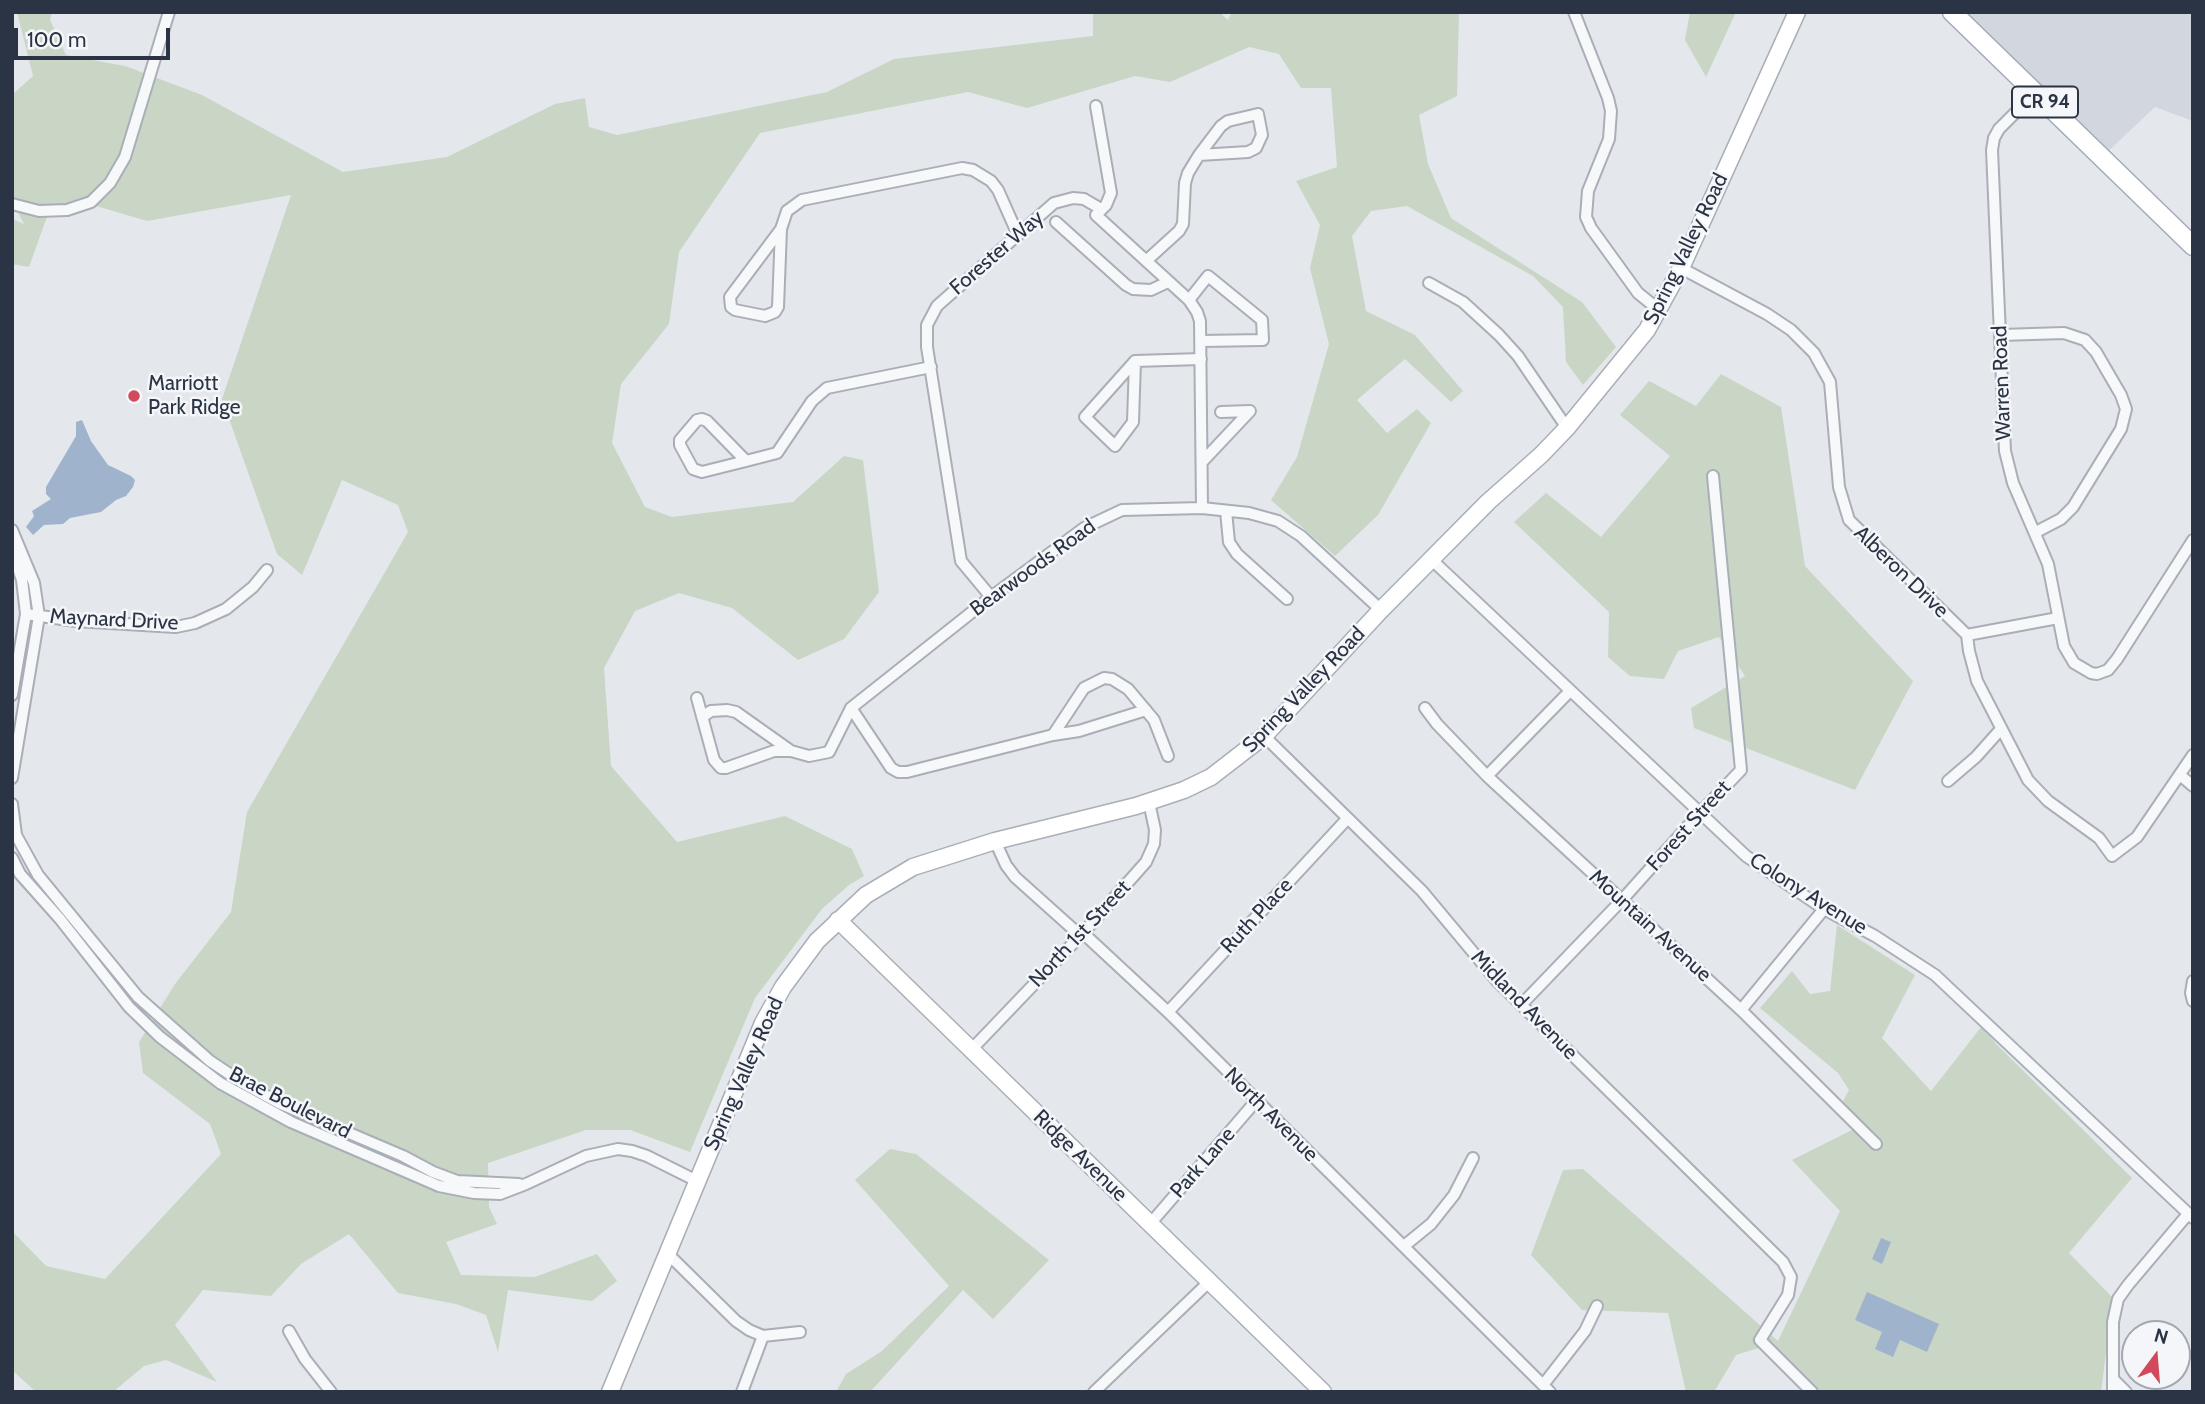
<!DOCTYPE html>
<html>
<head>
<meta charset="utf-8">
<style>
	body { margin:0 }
	#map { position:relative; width:2205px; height:1404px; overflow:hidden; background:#e4e7ec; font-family:Cabin,sans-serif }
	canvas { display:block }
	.frame { position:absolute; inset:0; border:14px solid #2b3445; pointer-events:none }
	.north { position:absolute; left:2121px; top:1320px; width:70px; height:70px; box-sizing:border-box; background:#f4f6f9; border:2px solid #a4a8b1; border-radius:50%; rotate:16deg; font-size:19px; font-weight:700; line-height:28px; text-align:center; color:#2b3445 }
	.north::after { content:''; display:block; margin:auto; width:24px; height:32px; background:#d1495b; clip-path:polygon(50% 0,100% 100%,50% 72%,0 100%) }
	.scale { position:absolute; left:14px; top:28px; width:156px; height:32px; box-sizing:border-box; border:4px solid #2b3445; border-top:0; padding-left:9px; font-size:21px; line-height:24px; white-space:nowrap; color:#2b3445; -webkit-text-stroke:5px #f4f6f9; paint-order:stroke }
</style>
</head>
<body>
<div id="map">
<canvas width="2205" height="1404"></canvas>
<div class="frame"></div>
<div class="north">N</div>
<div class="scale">100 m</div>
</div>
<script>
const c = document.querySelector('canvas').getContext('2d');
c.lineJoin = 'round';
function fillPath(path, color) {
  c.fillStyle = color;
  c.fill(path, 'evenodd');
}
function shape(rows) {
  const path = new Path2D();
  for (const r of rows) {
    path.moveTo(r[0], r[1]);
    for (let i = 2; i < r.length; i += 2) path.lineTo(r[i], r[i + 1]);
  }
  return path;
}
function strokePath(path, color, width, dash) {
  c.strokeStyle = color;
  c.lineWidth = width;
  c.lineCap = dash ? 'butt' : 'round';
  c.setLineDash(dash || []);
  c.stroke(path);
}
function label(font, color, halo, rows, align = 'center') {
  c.font = font + ' Cabin,sans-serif';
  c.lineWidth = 5;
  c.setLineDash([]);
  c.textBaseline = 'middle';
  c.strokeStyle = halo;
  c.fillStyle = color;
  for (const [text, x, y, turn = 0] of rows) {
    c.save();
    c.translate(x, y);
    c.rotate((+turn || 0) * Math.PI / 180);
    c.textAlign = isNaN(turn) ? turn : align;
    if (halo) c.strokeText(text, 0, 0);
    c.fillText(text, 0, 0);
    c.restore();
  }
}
const built = shape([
	[1949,12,2193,12,2193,121,2155,107,2102,157]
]);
const green = shape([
	[17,12,52,12,50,20,66,55,125,66,202,95,343,172,447,157,555,104,585,98,589,127,617,135,827,92,894,59,1093,36,1093,12,1219,12,1228,20,1232,12,1459,12,1457,96,1419,115,1428,164,1451,218,1582,302,1616,347,1583,385,1566,362,1563,307,1533,276,1407,206,1371,211,1352,236,1366,311,1415,335,1463,391,1451,402,1405,359,1357,400,1387,433,1417,409,1431,423,1378,515,1335,556,1271,500,1297,457,1329,344,1310,268,1320,225,1296,181,1337,167,1331,88,1301,88,1279,54,1249,47,1170,82,1135,76,1027,108,968,92,760,133,679,252,669,324,621,384,612,443,645,507,672,517,793,502,844,456,863,460,879,592,844,639,798,660,732,608,679,593,635,611,604,668,611,766,677,842,785,816,852,849,864,876,849,885,822,909,755,998,690,1152,630,1130,586,1130,488,1163,489,1207,497,1224,446,1242,461,1275,535,1277,597,1254,617,1281,592,1301,508,1290,498,1352,486,1315,456,1304,398,1293,349,1234,301,1264,271,1296,203,1290,175,1325,217,1382,166,1360,144,1366,113,1392,36,1392,12,1370,12,1231,46,1266,105,1279,221,1154,210,1124,143,1073,139,1042,175,984,231,912,247,812,408,532,398,505,342,480,302,575,277,554,222,399,291,195,147,221,86,203,48,214,29,267,12,264,12,219,24,224,12,200,12,95,33,76],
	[1690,12,1736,12,1706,77,1685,40],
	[1721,374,1781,407,1805,566,1913,681,1855,790,1694,728,1691,708,1745,676,1719,637,1678,651,1664,679,1630,676,1608,657,1609,612,1514,522,1546,493,1601,537,1670,456,1620,415,1649,381,1696,406],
	[1837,925,1915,975,1882,1038,1931,1091,1982,1026,1996,1044,2132,1178,2069,1253,2113,1298,2101,1392,1821,1392,1771,1344,1736,1355,1714,1392,1686,1392,1668,1313,1582,1310,1531,1255,1563,1170,1583,1169,1778,1341,1840,1211,1792,1160,1864,1124,1843,1101,1849,1090,1838,1073,1760,1008,1792,971,1810,994,1830,991],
	[890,1149,916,1154,1049,1260,993,1319,963,1290,870,1392,836,1392,846,1374,882,1351,949,1286,855,1180]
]);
const water = shape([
	[82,420,91,441,108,465,131,476,135,480,133,487,126,496,116,500,101,512,70,518,63,524,44,525,33,535,26,527,34,516,32,511,51,499,46,494,46,487,76,436,76,422],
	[1881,1238,1891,1242,1882,1264,1872,1259],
	[1867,1292,1939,1324,1927,1352,1900,1340,1893,1357,1875,1349,1882,1332,1855,1320]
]);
const street = shape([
	[1574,12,1608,98,1611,111,1609,139,1588,191,1586,217,1591,228,1638,293,1659,310],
	[2035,93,1999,129,1994,138,1992,150,2005,451,2013,483,2048,564,2064,646,2074,663,2091,673,2097,674,2108,670,2117,659,2193,540],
	[1096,106,1111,193,1106,205,1096,215,1189,300,1197,312,1200,321,1202,508],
	[1258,114,1262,135,1256,148,1248,152,1199,155,1221,126,1228,121,1258,114],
	[12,204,39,211,67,210,91,202,110,183,125,157,169,12],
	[1056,222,1126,285,1133,289,1151,290,1168,282],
	[781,229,787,211,802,200,962,168,973,170,991,181,998,190,1018,235],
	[781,229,778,307,775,312,765,316,735,310,731,307,730,297,781,229],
	[1146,261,1179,231,1183,224,1185,183,1188,173,1199,155],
	[1681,268,1767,314,1791,330,1814,353,1830,382,1839,487,1849,520,1967,635,1969,651,1977,681,2028,780,2048,801,2099,838,2112,856,2137,837,2193,755],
	[1429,283,1463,302,1499,335,1518,356,1567,428],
	[1189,300,1208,276,1262,320,1263,340,1201,341],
	[2001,335,2064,333,2085,340,2096,352,2121,395,2126,409,2121,429,2073,507,2061,519,2036,532],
	[1135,361,1133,422,1115,446,1085,417,1135,361],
	[1135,361,1201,359],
	[702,419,707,421,746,461,702,472,693,469,680,445,680,440,697,420,702,419],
	[746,461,777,453,812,401,827,388,931,367],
	[1202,462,1250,411,1221,412],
	[1226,511,1229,542,1237,554,1287,599],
	[12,530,34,583,39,616,12,778],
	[12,550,22,580,26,614,12,695],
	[1432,560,1746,856,1824,909,1875,936,1935,975,2193,1218],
	[991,597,961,561,927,347,927,325,937,306,1054,203,1073,198,1084,199,1101,209],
	[26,614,76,621,176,627,195,623,226,609,253,587,267,570],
	[1967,635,2058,618],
	[697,698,714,760,721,768,726,768,774,751,790,751],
	[851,708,891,768,898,772,907,772,1053,735,1079,731,1146,710],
	[1425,708,1437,724,1487,776,1741,1010,1876,1144],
	[702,717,711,711,727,710,736,712,791,751,809,756,829,752,851,708,991,597,1084,528,1122,510,1202,508,1249,513,1278,521,1301,536,1381,610],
	[1053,735,1084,688,1104,678,1112,679,1128,689,1154,720,1168,756],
	[1264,736,1422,891,1497,981,1783,1262,1791,1277,1788,1295,1760,1340,1812,1392],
	[2180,775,2193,786],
	[1487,776,1570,691],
	[1948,781,1976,757,2001,729],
	[12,804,16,835,38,875,138,997,210,1061,243,1083,281,1104,403,1156,433,1172,457,1181,519,1184],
	[995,841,1006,865,1015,877,1073,929,1083,933,1168,1012,1550,1392],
	[12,858,20,874,60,919,129,1007,160,1037,220,1083,291,1122,439,1186,474,1193,500,1194,526,1184,586,1156,618,1149,632,1151,647,1156,697,1181],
	[2193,981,2191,993,2193,1001],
	[1521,1005,1622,900,1699,814,1741,770,1713,476],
	[1741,1010,1824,909],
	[1168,1012,1347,819],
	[971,1050,1083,933,1146,862,1154,844,1155,830,1149,802],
	[1150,1224,1256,1101],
	[1404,1246,1431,1224,1454,1195,1473,1158],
	[667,1253,736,1321,749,1330,763,1336,800,1332],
	[289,1331,305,1359,331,1392],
	[2113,1379,2126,1392],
	[1543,1385,1585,1331,1597,1306],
	[742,1392,763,1336],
	[1094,1392,1210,1281],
	[2113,1392,2113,1322,2118,1299,2128,1285,2188,1214]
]);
const secondary = shape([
	[838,920,1323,1392],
	[610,1392,763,1023,783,987,817,941,866,895,913,867,995,841,1136,806,1184,790,1211,777,1264,736,1381,610,1488,502,1541,455,1567,428,1647,330,1681,268,1797,12]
]);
const primary = shape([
	[1952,12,2193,246]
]);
const markers = [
	[134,396,7,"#d1495b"]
];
const shields = [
	[2045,102,66]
];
const shieldNames = [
	["CR 94",2045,102]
];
const streetNames = [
	["Spring Valley Road",1686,249,-64],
	["Forester Way",997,253,-41],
	["Warren Road",2002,383,-92],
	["Bearwoods Road",1033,568,-36],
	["Alberon Drive",1901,572,44],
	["Maynard Drive",114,620,3],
	["Spring Valley Road",1304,690,-46],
	["Forest Street",1689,826,-48],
	["Colony Avenue",1808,894,32],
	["Ruth Place",1257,916,-47],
	["Mountain Avenue",1650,926,42],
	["North 1st Street",1080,934,-47],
	["Midland Avenue",1524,1005,46],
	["Spring Valley Road",744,1074,-66],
	["Brae Boulevard",290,1103,27],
	["North Avenue",1271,1115,45],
	["Ridge Avenue",1080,1156,44],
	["Park Lane",1203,1163,-49]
];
const poiNames = [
	["Marriott",148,384],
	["Park Ridge",148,408]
];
fillPath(built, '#d2d6de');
fillPath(green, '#c9d6c5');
fillPath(water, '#9fb4cc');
strokePath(street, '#a9aeb7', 14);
strokePath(secondary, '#a9aeb7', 19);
strokePath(primary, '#a3abb8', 21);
strokePath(street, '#f7f8fa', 10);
strokePath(secondary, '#fff', 16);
strokePath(primary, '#fff', 18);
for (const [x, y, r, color] of markers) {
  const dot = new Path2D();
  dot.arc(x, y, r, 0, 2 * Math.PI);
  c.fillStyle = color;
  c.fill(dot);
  strokePath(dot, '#f4f6f9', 2.5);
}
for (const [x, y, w] of shields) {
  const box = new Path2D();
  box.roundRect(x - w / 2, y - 15.5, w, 31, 5);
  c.fillStyle = '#f4f6f9';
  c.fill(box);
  strokePath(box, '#2b3445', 2);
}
label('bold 19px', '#2b3445', null, shieldNames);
label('21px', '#2b3445', '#f4f6f9', streetNames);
label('21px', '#2b3445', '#f4f6f9', poiNames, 'left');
</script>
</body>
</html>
